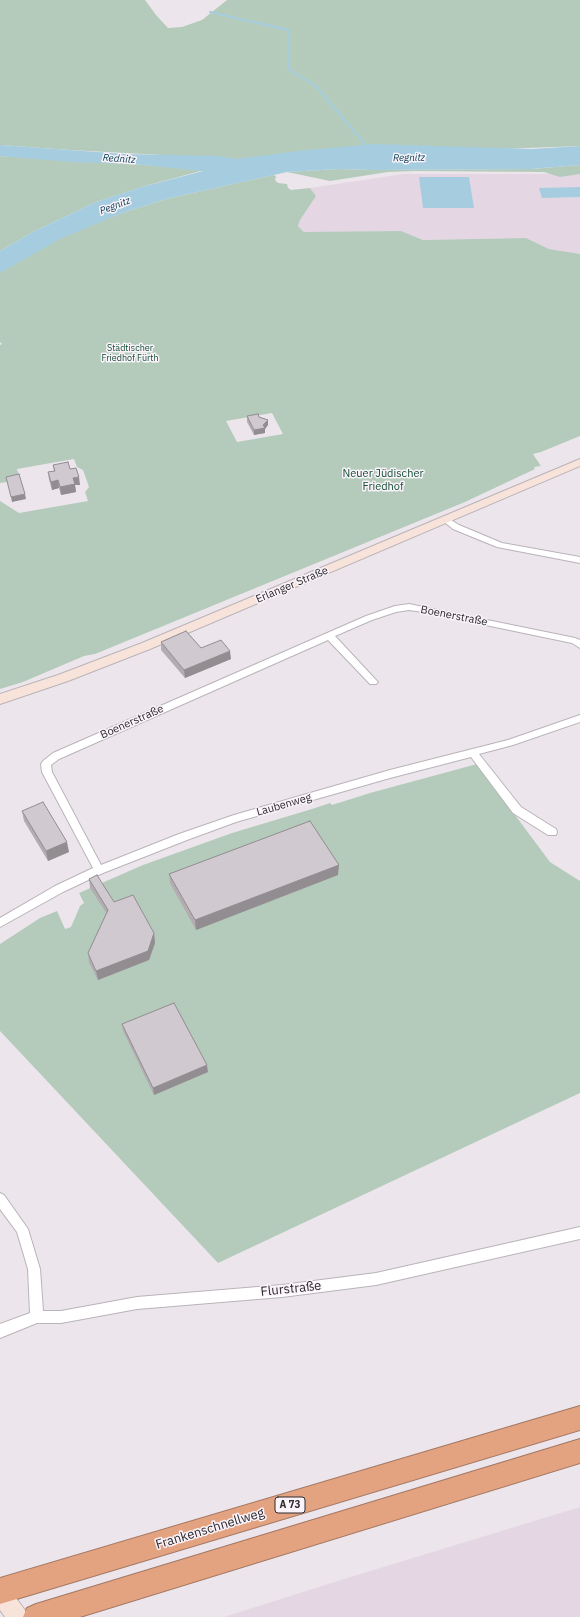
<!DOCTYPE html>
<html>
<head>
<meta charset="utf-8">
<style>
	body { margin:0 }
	canvas { display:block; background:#ece6ec }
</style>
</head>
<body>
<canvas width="580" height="1617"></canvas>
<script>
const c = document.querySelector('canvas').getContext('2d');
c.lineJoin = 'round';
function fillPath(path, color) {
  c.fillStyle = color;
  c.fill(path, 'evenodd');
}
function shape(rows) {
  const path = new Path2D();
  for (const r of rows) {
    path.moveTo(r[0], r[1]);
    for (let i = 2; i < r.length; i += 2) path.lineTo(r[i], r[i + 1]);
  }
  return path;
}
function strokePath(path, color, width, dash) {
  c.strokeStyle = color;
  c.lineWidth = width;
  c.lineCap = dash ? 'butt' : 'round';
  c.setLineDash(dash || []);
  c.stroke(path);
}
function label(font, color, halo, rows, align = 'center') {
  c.font = font + ' "IBM Plex Sans",sans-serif';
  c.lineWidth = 3;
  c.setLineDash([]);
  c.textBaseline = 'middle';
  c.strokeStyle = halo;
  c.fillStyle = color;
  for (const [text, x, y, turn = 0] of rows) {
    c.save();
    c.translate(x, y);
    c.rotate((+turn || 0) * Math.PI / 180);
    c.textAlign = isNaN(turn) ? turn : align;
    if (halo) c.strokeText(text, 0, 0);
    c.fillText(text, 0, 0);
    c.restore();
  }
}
const built = shape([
	[580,172,580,254,549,249,526,238,423,240,401,231,310,233,304,232,298,226,300,220,316,196,310,188,403,174,539,174],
	[580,1507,580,1617,224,1617,344,1579]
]);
const green = shape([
	[0,0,145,0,156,15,168,28,182,27,202,20,227,0,580,0,580,146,236,159,70,150,0,145],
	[0,156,133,164,204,170,142,187,96,202,33,232,0,251],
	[580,165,580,174,560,177,544,172,414,171,388,172,330,181,287,172,339,169,371,170,531,169],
	[273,175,276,176,275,180,278,183,287,184,288,188,291,190,310,188,316,196,300,220,298,226,304,232,401,231,423,240,526,238,549,249,580,254,580,436,541,452,533,454,541,466,534,467,535,469,465,502,95,654,84,656,23,682,0,689,0,501,19,513,88,501,85,492,89,487,83,470,77,467,74,459,17,469,20,480,0,483,0,345,2,344,0,342,0,261,122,213,166,199],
	[272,413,283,434,237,442,226,421],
	[477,764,550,862,580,881,580,1093,218,1263,0,1031,0,944,40,918,57,911,65,929,71,927,80,906,84,903,79,893,143,865,232,833,312,809,330,803,332,805,370,793]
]);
const water = shape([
	[374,144,532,149,580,146,580,165,531,169,371,170,339,169,287,172,166,199,122,213,60,239,0,273,0,251,33,232,96,202,142,187,203,171,133,164,72,162,0,156,0,145,125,154,219,156,236,159,298,151],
	[419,177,469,177,474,208,423,208],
	[580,187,580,197,542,198,539,188]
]);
const stream = shape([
	[210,12,288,30,288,69,316,86,368,148]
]);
const minor = shape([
	[446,517,459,525,502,543,580,557,580,563,497,547,453,529,442,520,446,517],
	[409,604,575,638,580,640,580,648,572,643,423,612,409,610,396,612,372,620,335,636,376,680,378,682,376,684,370,684,328,640,59,759,51,765,52,772,101,865,179,834,234,815,390,770,508,740,580,715,580,722,513,745,479,754,521,807,556,829,557,832,556,835,548,835,513,813,471,757,390,778,236,822,187,840,103,873,63,892,0,927,0,918,55,886,93,868,42,772,41,764,43,761,53,753,366,616,395,606,409,604],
	[0,1193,4,1195,28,1229,40,1269,43,1311,61,1311,137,1297,282,1285,376,1273,580,1227,580,1239,376,1285,282,1297,137,1309,61,1323,37,1323,0,1338,0,1324,30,1313,28,1269,17,1232,0,1209,0,1193]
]);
const secondary = shape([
	[580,459,580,466,150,649,68,681,0,704,0,694,58,675,142,643,580,459],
	[0,1583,7,1586,25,1610,28,1617,5,1617,0,1610,0,1583]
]);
const motorway = shape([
	[580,1406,580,1430,0,1604,0,1578,580,1406],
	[580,1439,580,1463,80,1617,23,1617,27,1608,36,1604,580,1439]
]);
const wall = shape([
	[247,416,259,417,268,420,268,425,265,429,265,433,254,435,247,422],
	[53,465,70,469,80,485,75,485,76,492,61,495,59,488,52,490,49,480,48,472,54,471],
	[161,642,201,648,231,659,185,678,161,650],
	[22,811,69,852,48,861,24,821],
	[169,874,338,875,196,930,170,883],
	[89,879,114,902,154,933,155,943,149,960,98,980,89,963,88,953,107,914,90,888],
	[122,1024,208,1072,154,1095,123,1031]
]);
const shadedWall = shape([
	[268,420,268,425,265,429,265,433,254,435,254,430,263,425],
	[79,477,80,485,75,485,76,492,61,495,60,487,73,478],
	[58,480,59,488,52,490,51,482],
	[25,494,26,499,12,502,11,497],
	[230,651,231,659,185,678,184,670],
	[67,842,69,852,48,861,46,851],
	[339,865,338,875,196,930,195,920],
	[154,933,155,943,149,960,98,980,96,971],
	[207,1065,208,1072,154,1095,153,1088]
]);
const building = shape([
	[258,414,259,417,268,420,263,425,265,428,254,430,247,416,258,414],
	[68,462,70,469,76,468,79,477,73,478,75,484,60,487,58,480,51,482,48,472,55,471,53,465,68,462],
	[19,474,25,494,11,497,6,477,19,474],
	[186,631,201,648,221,640,230,651,184,670,161,642,186,631],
	[43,802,67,842,46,851,22,811,43,802],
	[310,821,339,865,195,920,169,874,310,821],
	[97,875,114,902,133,895,154,933,148,951,96,971,88,953,108,910,89,879,97,875],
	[174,1003,207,1065,153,1088,122,1024,174,1003]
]);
const farParknames = [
	["Städtischer",130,348],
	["Friedhof Fürth",130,358]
];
const farWaternames = [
	["Regnitz",409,158,-1],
	["Rednitz",119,159,4],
	["Pegnitz",115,206,-21]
];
const shields = [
	[290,1505,30]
];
const shieldNames = [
	["A 73",290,1505]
];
const parkNames = [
	["Neuer Jüdischer",383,474],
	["Friedhof",383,487]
];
const streetNames = [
	["Erlanger Straße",292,585,-23],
	["Boenerstraße",454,616,11],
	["Boenerstraße",132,722,-24],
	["Laubenweg",284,805,-16]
];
const nearStreetnames = [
	["Flurstraße",291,1289,-6],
	["Frankenschnellweg",210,1529,-17]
];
fillPath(built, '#e4d7e3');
fillPath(green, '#b4cbbc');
fillPath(water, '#a6cddf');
strokePath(stream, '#a6cddf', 2);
strokePath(minor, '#bab3b9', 2);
strokePath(secondary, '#bab3b9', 2);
strokePath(motorway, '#a37863', 2);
fillPath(minor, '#fff');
fillPath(secondary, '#f7e3d9');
fillPath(motorway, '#e3a280');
fillPath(wall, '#b3adb2');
fillPath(shadedWall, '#928d91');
fillPath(building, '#d0c9cf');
strokePath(building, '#928d91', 1);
label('9px', '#104d31', '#faf3fa', farParknames);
label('italic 10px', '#094053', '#faf3fa', farWaternames);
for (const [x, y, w] of shields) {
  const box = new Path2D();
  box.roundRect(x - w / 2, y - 8, w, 16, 3);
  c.fillStyle = '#faf3fa';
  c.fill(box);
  strokePath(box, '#2c2a2c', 1);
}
label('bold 10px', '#2c2a2c', null, shieldNames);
label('11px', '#104d31', '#faf3fa', parkNames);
label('11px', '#2c2a2c', '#faf3fa', streetNames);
label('13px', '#2c2a2c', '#faf3fa', nearStreetnames);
</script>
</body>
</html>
